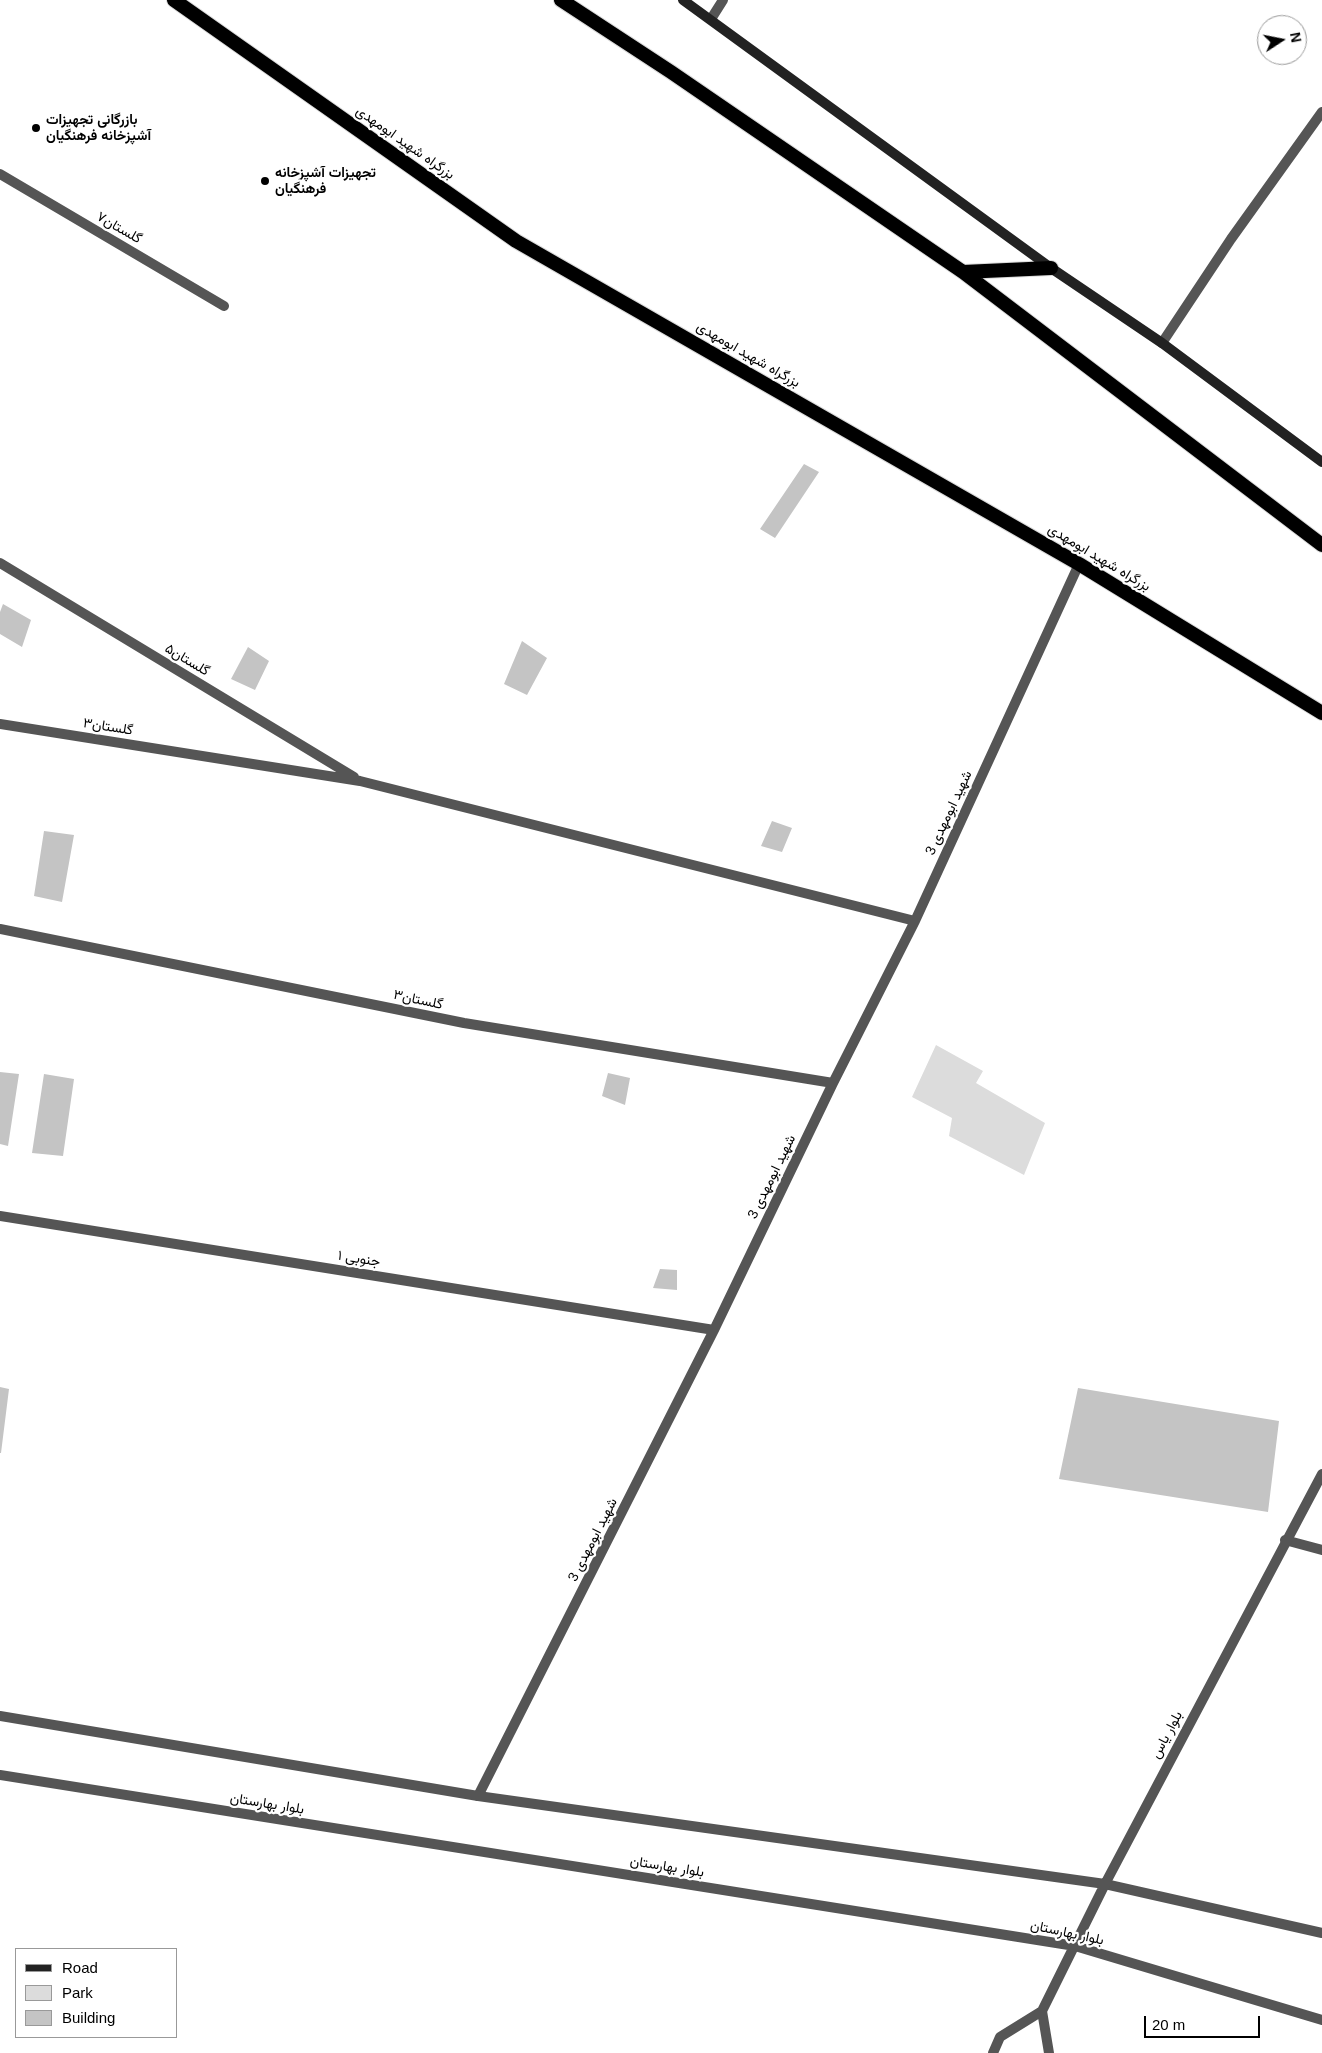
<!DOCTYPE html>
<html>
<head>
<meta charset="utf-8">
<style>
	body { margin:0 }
	#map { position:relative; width:1322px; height:2053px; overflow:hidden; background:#fff; font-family:Helvetica,sans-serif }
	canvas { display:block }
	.legend { position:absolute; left:15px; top:1948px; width:162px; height:90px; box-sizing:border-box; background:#fff; border:1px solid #999; margin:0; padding:6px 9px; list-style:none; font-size:15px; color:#000 }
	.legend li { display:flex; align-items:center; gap:10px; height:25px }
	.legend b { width:25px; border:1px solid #999 }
	.north { position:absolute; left:1257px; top:15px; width:50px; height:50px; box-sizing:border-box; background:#fff; border:1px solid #999; border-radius:50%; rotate:79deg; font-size:14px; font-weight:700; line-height:20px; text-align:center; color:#000 }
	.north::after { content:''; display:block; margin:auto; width:18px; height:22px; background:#000; clip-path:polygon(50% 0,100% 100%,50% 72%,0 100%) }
	.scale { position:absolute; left:1144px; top:2016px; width:116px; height:22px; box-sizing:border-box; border:2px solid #000; border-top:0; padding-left:6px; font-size:15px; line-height:18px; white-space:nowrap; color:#000; -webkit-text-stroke:4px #fff; paint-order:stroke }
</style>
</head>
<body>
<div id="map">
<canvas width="1322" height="2053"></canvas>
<ul class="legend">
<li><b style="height:6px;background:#222"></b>Road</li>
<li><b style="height:14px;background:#dcdcdc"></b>Park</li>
<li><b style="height:14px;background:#c4c4c4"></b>Building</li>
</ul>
<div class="north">N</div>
<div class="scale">20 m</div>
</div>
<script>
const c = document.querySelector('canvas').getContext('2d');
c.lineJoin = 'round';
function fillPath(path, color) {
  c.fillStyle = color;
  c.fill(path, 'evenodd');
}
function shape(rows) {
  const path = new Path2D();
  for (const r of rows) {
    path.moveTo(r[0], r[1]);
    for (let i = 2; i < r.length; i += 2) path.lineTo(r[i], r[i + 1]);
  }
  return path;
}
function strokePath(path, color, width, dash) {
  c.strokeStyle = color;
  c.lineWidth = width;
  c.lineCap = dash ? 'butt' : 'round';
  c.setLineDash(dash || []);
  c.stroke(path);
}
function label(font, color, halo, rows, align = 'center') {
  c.font = font + ' Helvetica,Vazirmatn,sans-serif';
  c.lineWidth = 4.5;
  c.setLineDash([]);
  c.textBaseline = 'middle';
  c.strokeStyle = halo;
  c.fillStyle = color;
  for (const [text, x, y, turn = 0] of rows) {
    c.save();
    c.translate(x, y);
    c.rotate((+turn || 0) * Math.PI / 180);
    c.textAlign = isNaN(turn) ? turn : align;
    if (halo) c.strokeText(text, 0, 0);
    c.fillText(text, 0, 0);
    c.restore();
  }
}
const green = shape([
	[936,1045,983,1071,976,1083,1045,1123,1024,1175,949,1136,952,1118,912,1097]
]);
const building = shape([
	[804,464,819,472,775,538,760,529],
	[3,604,31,620,22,647,0,634,0,612],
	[522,641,547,658,527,695,504,684],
	[248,647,269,661,255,690,231,679],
	[772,821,792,828,782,852,761,846],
	[44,831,74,835,62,902,34,896],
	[0,1072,19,1074,8,1146,0,1144],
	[608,1073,630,1078,625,1105,602,1096],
	[44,1074,74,1079,63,1156,32,1153],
	[660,1269,677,1270,677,1290,653,1288],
	[0,1387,9,1389,1,1453,0,1453],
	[1078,1388,1279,1421,1268,1512,1059,1479]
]);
const minor = shape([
	[711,19,723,0],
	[0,174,224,306],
	[1162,343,1231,239,1322,112],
	[0,563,354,777],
	[0,724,360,781,915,921],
	[0,929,464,1023,833,1083],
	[0,1216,714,1330],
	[1285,1540,1322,1550],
	[478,1796,714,1330,833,1083,915,921,1079,564],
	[1105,1884,1322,1933],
	[1075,1946,1322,2020]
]);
const tertiary = shape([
	[0,1716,478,1796,1105,1884],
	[0,1775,1075,1946],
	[1042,2011,1049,2053],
	[993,2053,1000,2037,1042,2011,1105,1884,1322,1474]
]);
const secondary = shape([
	[683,0,1051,268,1162,343,1322,462]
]);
const trunk = shape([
	[174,0,516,241,1079,564,1322,713],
	[561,0,671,72,963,272,1322,545],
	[963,272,1051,268]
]);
const markers = [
	[36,128,5,"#000"],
	[265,181,5,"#000"]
];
const poiNames = [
	["بازرگانی تجهیزات",46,120],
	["آشپزخانه فرهنگیان",46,136],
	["تجهیزات آشپزخانه",275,173],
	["فرهنگیان",275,189]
];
const streetNames = [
	["بزرگراه شهید ابومهدی",405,143,35],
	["گلستان۷",119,228,30],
	["بزرگراه شهید ابومهدی",748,355,30],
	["بزرگراه شهید ابومهدی",1099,558,31],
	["گلستان۵",187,660,31],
	["گلستان۳",108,727,9],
	["شهید ابومهدی 3",949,813,-65],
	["گلستان۳",418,1000,12],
	["شهید ابومهدی 3",772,1177,-64],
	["جنوبی ۱",359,1259,9],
	["شهید ابومهدی 3",593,1540,-63],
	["بلوار یاس",1167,1735,-62],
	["بلوار بهارستان",267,1804,9],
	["بلوار بهارستان",667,1867,9],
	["بلوار بهارستان",1067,1933,12]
];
fillPath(green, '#dcdcdc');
fillPath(building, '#c4c4c4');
strokePath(trunk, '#dbdbdb', 16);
strokePath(minor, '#555', 10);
strokePath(tertiary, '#555', 10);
strokePath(secondary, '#222', 10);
strokePath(trunk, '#000', 14);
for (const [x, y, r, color] of markers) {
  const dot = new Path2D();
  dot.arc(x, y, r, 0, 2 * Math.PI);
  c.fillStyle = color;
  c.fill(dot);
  strokePath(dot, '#fff', 2);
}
label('bold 14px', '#000', '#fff', poiNames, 'left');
label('14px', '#000', '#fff', streetNames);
</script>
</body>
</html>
